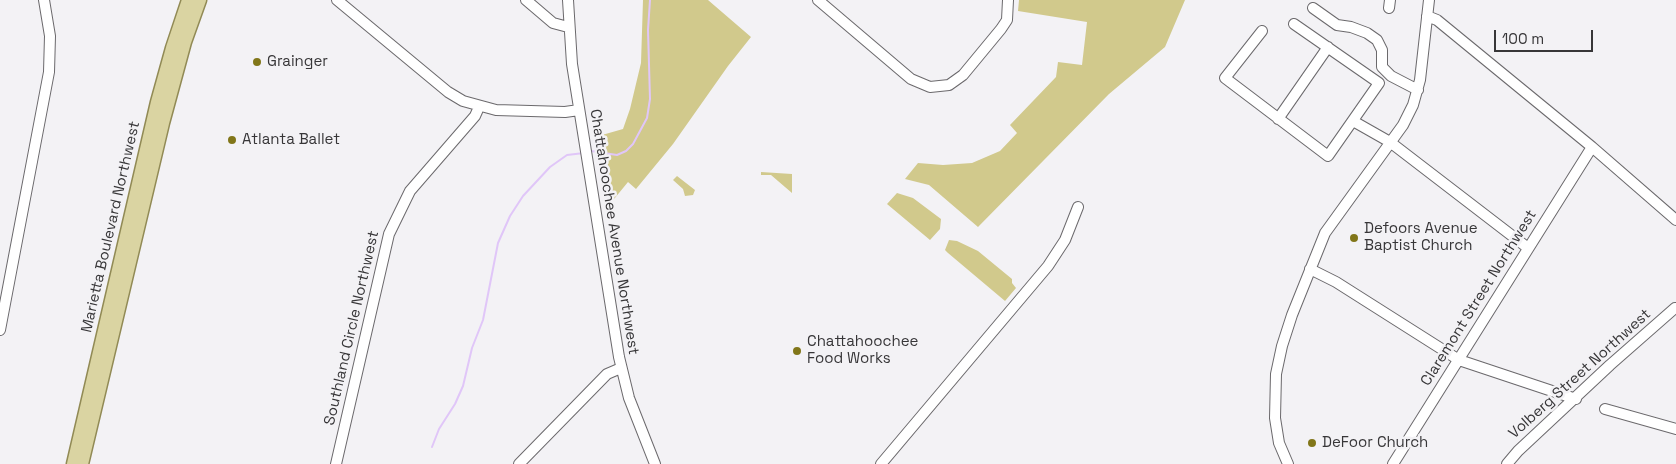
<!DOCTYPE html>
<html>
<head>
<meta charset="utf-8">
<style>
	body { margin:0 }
	#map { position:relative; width:1676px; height:464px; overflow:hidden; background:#f3f2f5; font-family:"Space Grotesk",sans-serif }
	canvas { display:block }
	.scale { position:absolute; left:1494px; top:30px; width:99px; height:22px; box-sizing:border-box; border:2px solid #373638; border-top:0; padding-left:6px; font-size:15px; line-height:18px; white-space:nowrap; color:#373638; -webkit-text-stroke:4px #f3f2f5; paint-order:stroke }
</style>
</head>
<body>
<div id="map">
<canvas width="1676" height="464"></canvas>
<div class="scale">100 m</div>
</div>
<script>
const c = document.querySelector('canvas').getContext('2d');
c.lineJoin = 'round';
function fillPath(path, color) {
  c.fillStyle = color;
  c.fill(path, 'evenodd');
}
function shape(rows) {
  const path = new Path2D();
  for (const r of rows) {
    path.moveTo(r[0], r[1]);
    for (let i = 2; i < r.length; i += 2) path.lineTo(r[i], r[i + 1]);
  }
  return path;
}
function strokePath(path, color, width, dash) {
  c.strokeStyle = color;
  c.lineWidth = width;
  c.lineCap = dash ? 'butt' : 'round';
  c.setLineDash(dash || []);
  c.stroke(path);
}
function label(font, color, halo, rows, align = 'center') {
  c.font = font + ' "Space Grotesk",sans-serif';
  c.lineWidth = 5;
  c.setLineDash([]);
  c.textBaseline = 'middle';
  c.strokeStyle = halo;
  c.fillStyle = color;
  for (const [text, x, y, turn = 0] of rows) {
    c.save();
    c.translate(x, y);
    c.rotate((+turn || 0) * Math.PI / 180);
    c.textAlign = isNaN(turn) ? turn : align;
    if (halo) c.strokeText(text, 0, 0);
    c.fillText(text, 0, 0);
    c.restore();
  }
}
const green = shape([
	[643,0,708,0,751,37,728,66,673,144,636,189,628,182,610,204,602,135,623,129,630,109,641,63],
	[1019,0,1185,0,1165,47,1109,94,978,227,929,185,905,179,918,163,943,165,972,163,1000,151,1017,133,1010,125,1056,77,1058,62,1082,65,1087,22,1018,11],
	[761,172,792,174,792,193,771,175,761,175],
	[677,176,695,190,693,195,685,196,683,189,673,180],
	[897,193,913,198,941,219,940,229,930,240,887,204],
	[949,240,957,241,978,251,1012,279,1012,283,1016,288,1005,301,948,253,945,250]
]);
const stream = shape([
	[591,151,617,155,626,151,633,144,647,118,650,99,648,30,650,0],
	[432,447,439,429,455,404,463,386,472,348,483,320,498,243,510,216,523,196,550,167,567,155,584,153]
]);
const minor = shape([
	[337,0,448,92,463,101,496,110,565,112,579,110],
	[526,0,553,23,568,27],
	[568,0,572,64,619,357,629,398,655,464],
	[818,0,911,79,930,87,949,85,963,75,1001,29,1007,20,1008,0],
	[1313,8,1337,25,1351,27,1367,33,1377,40,1382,50,1382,67,1391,76,1418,90],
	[1389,8,1390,0],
	[1427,16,1437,20,1592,147,1676,220],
	[1262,31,1225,78,1328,156,1379,83,1294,24],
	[1278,119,1328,47],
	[1353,121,1390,142,1528,248],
	[1310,269,1336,282,1459,360,1576,399],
	[0,330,49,72,50,36,44,0],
	[1605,409,1676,429],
	[336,464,389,234,410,191,475,116,479,107],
	[519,464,607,374,621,368],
	[881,464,1048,266,1065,240,1078,207],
	[1288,464,1279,443,1275,418,1276,374,1282,346,1292,315,1325,233,1403,125,1413,105,1420,80,1429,0],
	[1393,464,1592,147],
	[1507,464,1518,451,1610,365,1675,308]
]);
const major = shape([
	[73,464,157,102,172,48,188,0],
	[82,464,163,123,185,42,200,0]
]);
const markers = [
	[257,62,5,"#817619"],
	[232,140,5,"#817619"],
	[1354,238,5,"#817619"],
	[797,351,5,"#817619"],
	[1312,443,5,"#817619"]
];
const poiNames = [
	["Grainger",267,62],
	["Atlanta Ballet",242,140],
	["Defoors Avenue",1364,229],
	["Baptist Church",1364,246],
	["Chattahoochee",807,342],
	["Food Works",807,359],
	["DeFoor Church",1322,443]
];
const streetNames = [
	["Marietta Boulevard Northwest",111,227,-77],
	["Chattahoochee Avenue Northwest",614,232,81],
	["Claremont Street Northwest",1479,298,-58],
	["Southland Circle Northwest",352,328,-77],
	["Volberg Street Northwest",1580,374,-42]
];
fillPath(green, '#d1c98c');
strokePath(stream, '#e0c6f8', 2);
strokePath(minor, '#6b696c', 12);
strokePath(major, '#918a55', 15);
strokePath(minor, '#fff', 10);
strokePath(major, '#dad4a2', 12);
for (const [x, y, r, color] of markers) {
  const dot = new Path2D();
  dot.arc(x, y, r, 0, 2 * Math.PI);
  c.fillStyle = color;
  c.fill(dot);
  strokePath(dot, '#f3f2f5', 2);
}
label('15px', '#373638', '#f3f2f5', poiNames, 'left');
label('15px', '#373638', '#f3f2f5', streetNames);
</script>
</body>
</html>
